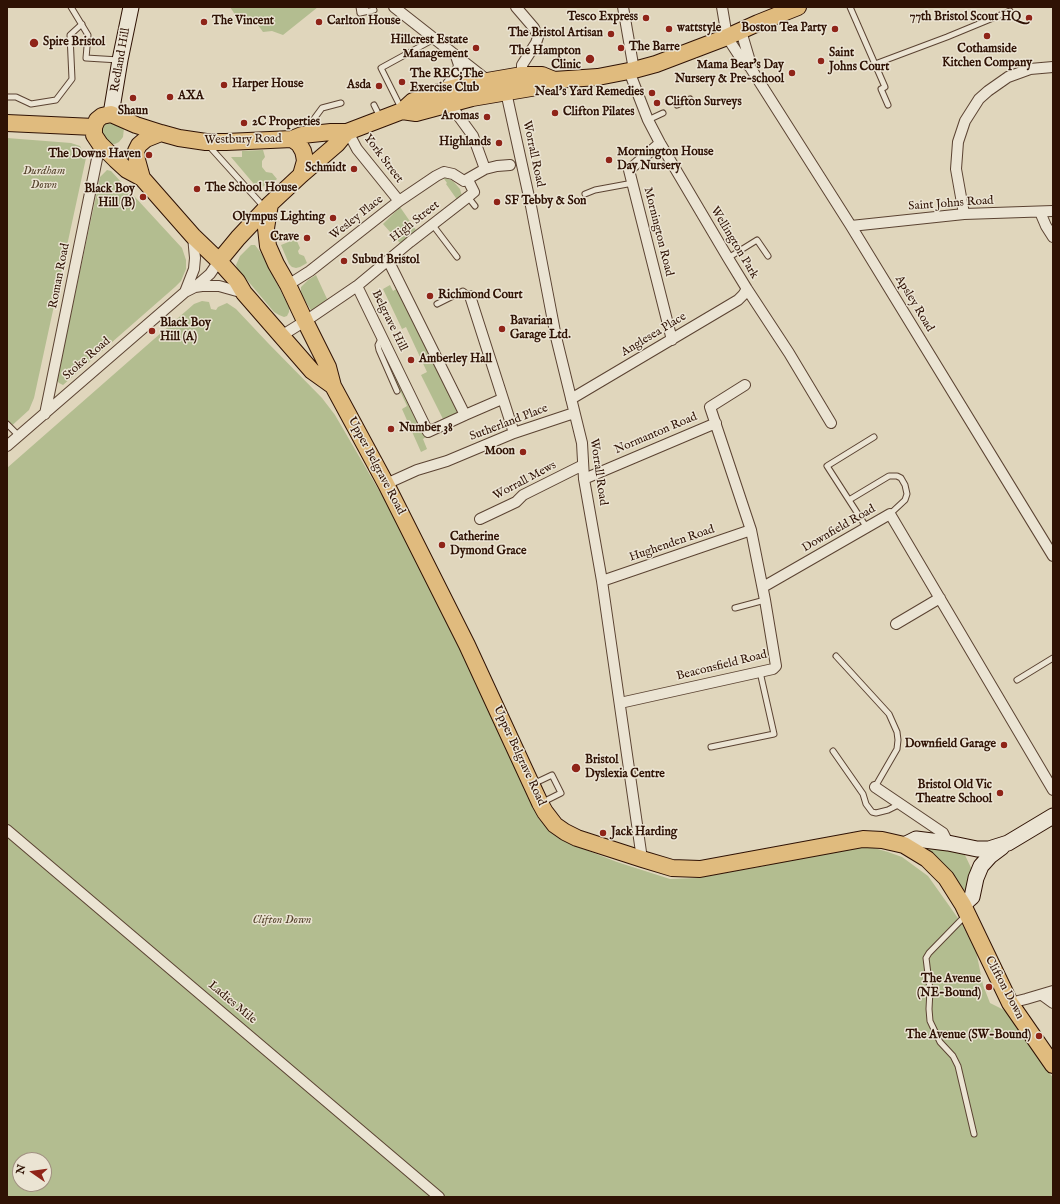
<!DOCTYPE html>
<html>
<head>
<meta charset="utf-8">
<style>
	body { margin:0 }
	#map { position:relative; width:1060px; height:1204px; overflow:hidden; background:#e0d6bc; font-family:"IM FELL English",serif }
	canvas { display:block }
	.frame { position:absolute; inset:0; border:8px solid #2f1204; pointer-events:none }
	.north { position:absolute; left:12px; top:1152px; width:40px; height:40px; box-sizing:border-box; background:#ebe4d3; border:1px solid #a09080; border-radius:50%; rotate:283deg; font-size:11px; font-weight:700; line-height:16px; text-align:center; color:#2f1204 }
	.north::after { content:''; display:block; margin:auto; width:14px; height:18px; background:#8f2418; clip-path:polygon(50% 0,100% 100%,50% 72%,0 100%) }
</style>
</head>
<body>
<div id="map">
<canvas width="1060" height="1204"></canvas>
<div class="frame"></div>
<div class="north">N</div>
</div>
<script>
const c = document.querySelector('canvas').getContext('2d');
c.lineJoin = 'round';
function fillPath(path, color) {
  c.fillStyle = color;
  c.fill(path, 'evenodd');
}
function shape(rows) {
  const path = new Path2D();
  for (const r of rows) {
    path.moveTo(r[0], r[1]);
    for (let i = 2; i < r.length; i += 2) path.lineTo(r[i], r[i + 1]);
  }
  return path;
}
function strokePath(path, color, width, dash) {
  c.strokeStyle = color;
  c.lineWidth = width;
  c.lineCap = dash ? 'butt' : 'round';
  c.setLineDash(dash || []);
  c.stroke(path);
}
function label(font, color, halo, rows, align = 'center') {
  c.font = font + ' "IM FELL English",serif';
  c.lineWidth = 3;
  c.setLineDash([]);
  c.textBaseline = 'middle';
  c.strokeStyle = halo;
  c.fillStyle = color;
  for (const [text, x, y, turn = 0] of rows) {
    c.save();
    c.translate(x, y);
    c.rotate((+turn || 0) * Math.PI / 180);
    c.textAlign = isNaN(turn) ? turn : align;
    if (halo) c.strokeText(text, 0, 0);
    c.fillText(text, 0, 0);
    c.restore();
  }
}
const green = shape([
	[230,7,318,7,283,35,272,31,263,32,253,18,243,16,236,16],
	[108,121,124,128,123,137,119,142,115,144,110,144,101,137,102,126],
	[7,138,71,143,80,146,86,158,34,398,29,410,7,430],
	[263,150,265,157,262,161,262,167,266,172,272,173,277,179,268,187,265,185,259,190,231,157,242,157,242,151],
	[107,170,111,171,182,248,186,260,186,269,181,281,175,287,63,385,59,383,57,380,100,177],
	[442,176,453,181,460,189,462,196,458,201,446,184,447,183],
	[400,207,416,230,400,243,383,224],
	[296,239,300,248,298,251,299,254,304,256,307,263,300,267,296,268,292,267,289,264,281,245],
	[251,245,255,245,261,253,289,307,289,312,287,316,284,317,279,315,274,312,237,268,236,265,240,256],
	[316,275,328,301,314,310,311,310,309,307,304,299,301,292,301,287,308,280],
	[390,285,393,291,398,288,459,414,444,421,421,375,427,372,406,327,402,329,383,289],
	[202,301,209,302,211,309,216,310,218,307,227,303,236,309,268,343,322,398,335,415,377,487,413,550,492,714,528,798,539,819,547,827,567,841,581,848,617,862,670,879,697,878,764,866,826,852,858,847,874,848,888,852,902,857,928,876,960,921,976,951,983,985,990,1003,1006,1011,1053,1078,1053,1197,7,1197,7,468,194,304],
	[20,1160,44,1160,44,1184,20,1184],
	[392,363,426,437,423,439,427,449,421,452,402,409,407,406,388,365],
	[931,847,964,853,973,872,967,890,965,891,949,870,930,851,928,848]
]);
const service = shape([
	[71,7,88,35,86,58,119,60],
	[359,7,360,13,374,10],
	[850,7,885,87,881,89,888,105],
	[360,13,366,7],
	[875,64,947,37,1010,11],
	[7,97,16,97,31,104,56,100,72,79,70,35,82,24],
	[374,105,380,117],
	[677,105,690,99],
	[401,108,381,68,434,39],
	[648,120,663,113],
	[305,131,322,108,341,103],
	[209,146,264,207],
	[585,194,595,190,633,183],
	[468,197,475,206],
	[432,224,457,257],
	[728,258,757,240,768,256],
	[437,304,463,291,470,296],
	[382,337,378,345,379,350,397,391],
	[7,424,19,436],
	[849,500,889,476,897,476,901,478,905,485,907,494,905,500,890,514],
	[867,528,827,466,874,437],
	[735,608,765,600],
	[836,656,889,714,897,732,898,740,897,749,875,787],
	[1017,680,1053,658],
	[711,747,774,734,760,672],
	[833,751,863,794,866,804,872,812,876,813,888,810,900,804],
	[533,784,552,775,561,793,541,803],
	[966,915,929,953,926,958,930,990,929,1009,930,1021,940,1042,953,1056,958,1066,974,1134]
]);
const minor = shape([
	[394,7,487,80],
	[516,7,534,28,538,37,536,43,522,65,522,75],
	[623,7,634,70],
	[722,7,727,37,742,60,750,67,851,226,1053,556],
	[741,31,749,58,750,67],
	[629,71,648,120,660,143,728,258,747,289,789,353,831,423],
	[444,89,457,73,459,65,456,56],
	[506,92,531,206,556,337,582,443,584,479,602,581,642,859],
	[449,103,473,136,485,169],
	[348,132,357,149,399,201],
	[660,143,629,170,672,340],
	[1040,212,1046,226,1053,237],
	[964,214,956,169,958,142,965,121,979,99,988,91,1008,77,1030,69,1053,67],
	[851,226,964,214,1053,211],
	[388,260,465,415],
	[288,285,310,271,399,201,436,176,444,172,453,174,464,181,485,169,497,166,510,165],
	[357,286,428,432,465,415,502,399],
	[195,287,202,286,219,286,244,293],
	[185,292,194,269,195,258,193,236],
	[470,296,514,433],
	[281,336,310,318,357,286,410,242,468,197,474,192,468,180],
	[571,399,738,300,743,295,747,289],
	[45,414,100,144],
	[7,446,185,292,195,287,210,274,219,261],
	[584,479,716,423],
	[386,484,417,470,447,461,514,433,574,413],
	[480,519,516,502,523,495,583,465],
	[602,581,751,530],
	[763,587,890,514,1053,790],
	[896,624,940,598],
	[620,703,773,669,776,666,765,600,751,530,710,407,745,385],
	[875,787,943,833,948,843],
	[7,830,439,1197],
	[1042,995,1053,1003],
	[1010,1003,1026,999,1053,991]
]);
const secondary = shape([
	[111,114,120,60,131,7],
	[904,845,916,839,948,843,977,849,989,849,1008,843,1053,816],
	[963,905,972,897,976,878,981,866,990,856,1002,847]
]);
const primary = shape([
	[402,111,416,113,472,98,543,86,554,80],
	[7,123,94,127],
	[161,133,146,139,139,145,136,151,137,160,142,178,193,236,219,261,237,281,244,293,312,371,333,386],
	[292,139,299,144,303,151,304,155,305,161,301,175],
	[142,178,127,170,116,160,100,144,94,135,94,127,97,120,102,116,111,114,136,125,161,133,179,138,206,142,226,142,292,139,302,135,331,132,347,132],
	[270,204,266,228,268,246,276,264,288,285,305,321,328,367,333,386,386,484,467,645,540,803,545,812,555,825,565,832,577,838,642,859,672,868,700,869,863,839,882,840,904,845,927,859,946,878,963,905,1010,1003,1053,1065],
	[219,261,238,238,270,204,301,175,337,144,347,132,402,111,413,101,442,91,464,85,522,75,542,75,554,80,598,77,634,70,656,64,727,37,758,23,798,7]
]);
const markers = [
	[646,18,4,"#8f2418"],
	[1029,18,4,"#8f2418"],
	[204,22,4,"#8f2418"],
	[319,22,4,"#8f2418"],
	[669,29,4,"#8f2418"],
	[835,29,4,"#8f2418"],
	[611,34,4,"#8f2418"],
	[987,36,4,"#8f2418"],
	[34,43,5,"#8f2418"],
	[476,48,4,"#8f2418"],
	[621,48,4,"#8f2418"],
	[590,59,5,"#8f2418"],
	[821,61,4,"#8f2418"],
	[792,73,4,"#8f2418"],
	[402,82,4,"#8f2418"],
	[224,85,4,"#8f2418"],
	[379,86,4,"#8f2418"],
	[652,93,4,"#8f2418"],
	[170,97,4,"#8f2418"],
	[133,98,4,"#8f2418"],
	[657,103,4,"#8f2418"],
	[555,113,4,"#8f2418"],
	[487,117,4,"#8f2418"],
	[244,123,4,"#8f2418"],
	[499,143,4,"#8f2418"],
	[149,155,4,"#8f2418"],
	[609,160,4,"#8f2418"],
	[354,169,4,"#8f2418"],
	[197,189,4,"#8f2418"],
	[143,197,4,"#8f2418"],
	[497,202,4,"#8f2418"],
	[333,218,4,"#8f2418"],
	[307,238,4,"#8f2418"],
	[344,261,4,"#8f2418"],
	[430,296,4,"#8f2418"],
	[502,329,4,"#8f2418"],
	[152,331,4,"#8f2418"],
	[411,360,4,"#8f2418"],
	[391,429,4,"#8f2418"],
	[523,452,4,"#8f2418"],
	[442,545,4,"#8f2418"],
	[1004,745,4,"#8f2418"],
	[576,768,5,"#8f2418"],
	[1000,793,4,"#8f2418"],
	[603,833,4,"#8f2418"],
	[989,987,4,"#8f2418"],
	[1039,1036,4,"#8f2418"]
];
const poiNames = [
	["Tesco Express",638,18,"right"],
	["77th Bristol Scout HQ",1021,18,"right"],
	["The Vincent",212,22],
	["Carlton House",327,22],
	["wattstyle",677,29],
	["Boston Tea Party",827,29,"right"],
	["The Bristol Artisan",603,34,"right"],
	["Hillcrest Estate",468,41,"right"],
	["Management",468,55,"right"],
	["Spire Bristol",43,43],
	["The Barre",629,48],
	["Cothamside",987,50,"center"],
	["Kitchen Company",987,64,"center"],
	["The Hampton",581,52,"right"],
	["Clinic",581,66,"right"],
	["Saint",829,54],
	["Johns Court",829,68],
	["Mama Bear's Day",784,66,"right"],
	["Nursery & Pre-school",784,80,"right"],
	["The REC;The",410,75],
	["Exercise Club",410,89],
	["Harper House",232,85],
	["Asda",371,86,"right"],
	["Neal's Yard Remedies",644,93,"right"],
	["AXA",178,97],
	["Clifton Surveys",665,103],
	["Shaun",133,112,"center"],
	["Clifton Pilates",563,113],
	["Aromas",479,117,"right"],
	["2C Properties",252,123],
	["Highlands",491,143,"right"],
	["Mornington House",617,153],
	["Day Nursery",617,167],
	["The Downs Haven",141,155,"right"],
	["Schmidt",346,169,"right"],
	["The School House",205,189],
	["Black Boy",135,190,"right"],
	["Hill (B)",135,204,"right"],
	["SF Tebby & Son",505,202],
	["Olympus Lighting",325,218,"right"],
	["Crave",299,238,"right"],
	["Subud Bristol",352,261],
	["Richmond Court",438,296],
	["Bavarian",510,322],
	["Garage Ltd.",510,336],
	["Black Boy",160,324],
	["Hill (A)",160,338],
	["Amberley Hall",419,360],
	["Number 38",399,429],
	["Moon",515,452,"right"],
	["Catherine",450,538],
	["Dymond Grace",450,552],
	["Downfield Garage",996,745,"right"],
	["Bristol",585,761],
	["Dyslexia Centre",585,775],
	["Bristol Old Vic",992,786,"right"],
	["Theatre School",992,800,"right"],
	["Jack Harding",611,833],
	["The Avenue",981,980,"right"],
	["(NE-Bound)",981,994,"right"],
	["The Avenue (SW-Bound)",1031,1036,"right"]
];
const streetNames = [
	["Redland Hill",121,60,-80],
	["Westbury Road",243,140,-1],
	["Worrall Road",533,154,78],
	["York Street",383,159,53],
	["Saint Johns Road",951,204,-4],
	["Wesley Place",357,218,-38],
	["High Street",415,222,-38],
	["Mornington Road",658,232,76],
	["Wellington Park",734,243,59],
	["Roman Road",60,276,-79],
	["Apsley Road",914,304,59],
	["Belgrave Hill",389,321,64],
	["Anglesea Place",654,335,-31],
	["Stoke Road",87,359,-41],
	["Sutherland Place",509,423,-21],
	["Normanton Road",656,434,-23],
	["Upper Belgrave Road",376,466,62],
	["Worrall Road",598,472,82],
	["Worrall Mews",525,481,-28],
	["Downfield Road",839,529,-30],
	["Hughenden Road",672,544,-19],
	["Beaconsfield Road",722,666,-14],
	["Upper Belgrave Road",519,756,65],
	["Clifton Down",1004,988,62],
	["Ladies Mile",232,1003,40]
];
const parkNames = [
	["Durdham",44,172],
	["Down",44,186],
	["Clifton Down",282,921]
];
fillPath(green, '#b3bd90');
strokePath(service, '#5b4332', 7);
strokePath(minor, '#5b4332', 12);
strokePath(secondary, '#2f1204', 17);
strokePath(primary, '#2f1204', 18);
strokePath(service, '#ebe4d3', 5);
strokePath(minor, '#ebe4d3', 10);
strokePath(secondary, '#ebe4d3', 15);
strokePath(primary, '#e0bb7e', 16);
for (const [x, y, r, color] of markers) {
  const dot = new Path2D();
  dot.arc(x, y, r, 0, 2 * Math.PI);
  c.fillStyle = color;
  c.fill(dot);
  strokePath(dot, '#ebe4d3', 1.5);
}
label('bold 12px', '#2f1204', '#ebe4d3', poiNames, 'left');
label('12px', '#2f1204', '#ebe4d3', streetNames);
label('italic 12px', '#57452e', '#ebe4d3', parkNames);
</script>
</body>
</html>
